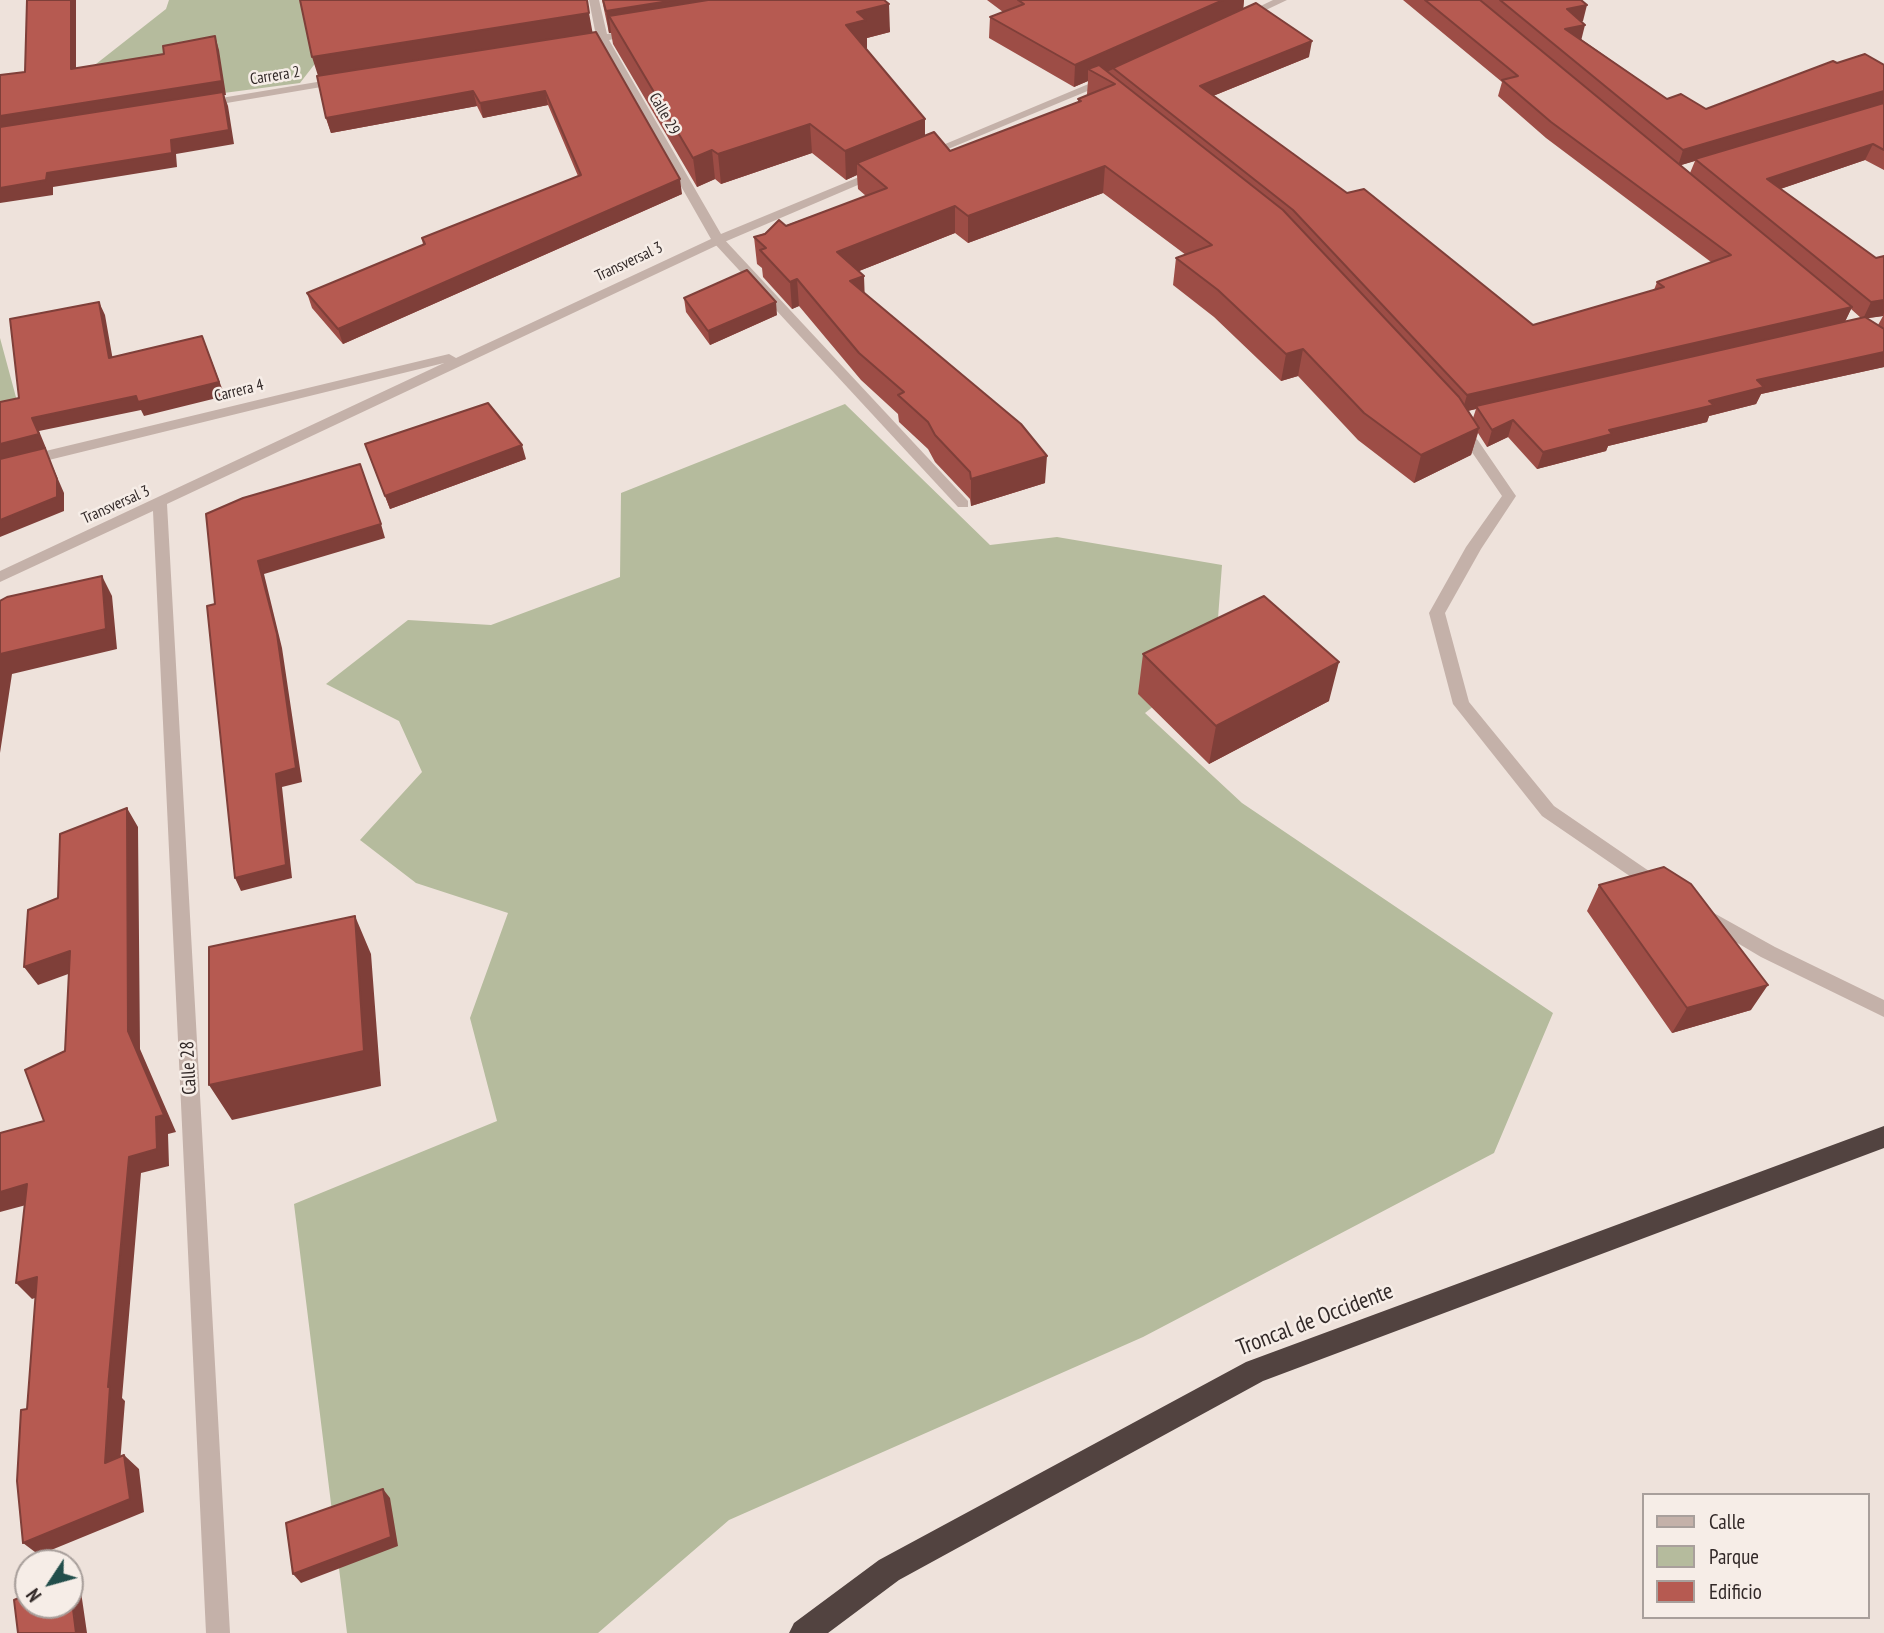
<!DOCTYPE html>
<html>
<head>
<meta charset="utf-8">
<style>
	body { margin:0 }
	#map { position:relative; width:1884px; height:1633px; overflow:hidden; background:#eee2db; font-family:"PT Sans Narrow",sans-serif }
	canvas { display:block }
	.legend { position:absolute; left:1642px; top:1493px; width:228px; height:126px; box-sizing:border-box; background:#f6ede7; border:2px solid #a89f9b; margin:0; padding:9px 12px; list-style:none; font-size:21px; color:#322928 }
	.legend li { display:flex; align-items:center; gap:14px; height:35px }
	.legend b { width:35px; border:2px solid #a89f9b }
	.north { position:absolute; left:14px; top:1549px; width:70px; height:70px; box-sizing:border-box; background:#f6ede7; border:2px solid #a89f9b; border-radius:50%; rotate:234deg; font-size:19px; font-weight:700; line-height:28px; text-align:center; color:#322928 }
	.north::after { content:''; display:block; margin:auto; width:24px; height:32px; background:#224e4b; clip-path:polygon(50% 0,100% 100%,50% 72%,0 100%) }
</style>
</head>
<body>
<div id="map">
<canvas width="1884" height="1633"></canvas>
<ul class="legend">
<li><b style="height:9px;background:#c4b1a9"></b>Calle</li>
<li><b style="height:19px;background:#b5bb9d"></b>Parque</li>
<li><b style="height:19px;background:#b65a51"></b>Edificio</li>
</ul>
<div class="north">N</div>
</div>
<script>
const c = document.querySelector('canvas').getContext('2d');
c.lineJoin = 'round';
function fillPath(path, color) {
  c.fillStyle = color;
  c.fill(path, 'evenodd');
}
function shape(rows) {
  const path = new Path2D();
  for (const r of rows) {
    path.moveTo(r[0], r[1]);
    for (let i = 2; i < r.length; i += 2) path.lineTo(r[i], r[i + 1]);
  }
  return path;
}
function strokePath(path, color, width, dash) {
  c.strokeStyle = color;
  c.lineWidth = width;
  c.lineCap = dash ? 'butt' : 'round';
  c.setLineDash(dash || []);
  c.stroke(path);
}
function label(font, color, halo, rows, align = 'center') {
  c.font = font + ' "PT Sans Narrow",sans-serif';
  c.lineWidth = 5;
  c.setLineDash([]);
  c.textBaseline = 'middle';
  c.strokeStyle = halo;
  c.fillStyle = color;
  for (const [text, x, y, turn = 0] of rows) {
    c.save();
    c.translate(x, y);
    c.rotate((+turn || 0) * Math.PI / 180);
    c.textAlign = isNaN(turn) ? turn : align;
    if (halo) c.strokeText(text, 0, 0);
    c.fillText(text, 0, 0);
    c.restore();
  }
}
const green = shape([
	[169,0,475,0,331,43,300,83,216,94,180,81,96,64,166,9],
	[0,338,17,401,0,412],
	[845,404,990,545,1057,537,1222,565,1215,658,1145,713,1242,803,1553,1013,1494,1153,1143,1337,729,1520,598,1633,347,1633,294,1204,497,1121,470,1018,508,913,416,883,360,840,422,772,399,721,326,684,408,620,491,625,620,577,621,493]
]);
const lane = shape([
	[718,236,722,237,968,501,968,507,958,507,714,243,714,237,718,236]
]);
const street = shape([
	[589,0,599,0,607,34,635,30,640,33,609,40,721,234,876,170,886,173,722,243,167,504,230,1633,206,1633,153,511,0,582,0,571,444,363,0,472,0,462,449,354,456,358,711,239,599,42,576,45,571,42,596,36,589,0],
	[1273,0,1287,0,1247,19,1238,17,1273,0],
	[1110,75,1114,76,1114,80,929,157,919,155,1110,75],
	[341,78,347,81,345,83,203,107,197,104,203,101,341,78],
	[1461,422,1466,423,1516,496,1481,549,1445,613,1469,702,1554,806,1665,882,1668,887,1665,892,1653,892,1542,816,1453,704,1429,613,1466,547,1502,496,1454,426,1461,422],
	[1703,907,1775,947,1884,1000,1884,1017,1761,957,1697,919,1694,914,1697,909,1703,907]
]);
const highway = shape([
	[1884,1126,1884,1148,1263,1381,899,1580,828,1633,789,1633,794,1623,879,1560,1246,1362,1884,1126]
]);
const wall = shape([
	[602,0,884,0,890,32,867,38,867,48,866,49,925,119,925,136,950,151,1078,102,1078,99,1088,95,1087,94,1088,81,1074,87,989,38,990,17,1003,12,987,0,1244,0,1243,9,1309,57,1213,96,1347,193,1533,325,1654,290,1657,282,1711,262,1546,138,1498,96,1502,82,1403,0,1581,0,1583,21,1581,22,1581,39,1667,99,1706,109,1837,63,1884,65,1884,170,1865,160,1780,189,1876,258,1884,256,1884,367,1761,394,1756,404,1709,416,1707,422,1608,446,1606,451,1537,469,1508,437,1487,447,1478,433,1471,455,1414,483,1358,440,1298,376,1281,381,1214,317,1173,285,1176,258,1186,255,1103,193,968,243,955,233,859,271,864,293,1045,483,971,506,970,499,935,462,928,449,899,422,898,414,861,380,799,306,792,309,763,277,762,268,757,264,754,237,866,196,858,189,857,175,846,180,812,153,721,184,715,179,697,187,613,44,611,33,609,33],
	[1694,161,1695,161,1690,173,1681,165],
	[1851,309,1861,318,1845,321],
	[1883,316,1878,325,1867,318],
	[1476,409,1473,418,1468,411],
	[593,32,682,194,343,344,312,308,307,293,423,245,422,238,578,176,548,105,483,118,477,106,331,133,326,118,318,76],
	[684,298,777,315,710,345,686,312],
	[365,444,526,459,390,509],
	[1143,654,1329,701,1209,764,1138,694],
	[1599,885,1751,1010,1672,1033,1587,911]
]);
const shadedWall = shape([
	[71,0,76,0,76,82,71,69],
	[675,0,811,0,609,16,611,33,609,33,606,11],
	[1223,0,1244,0,1243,11,1100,75,1088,69,1088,81,1074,87,1075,65],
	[889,4,890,32,867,38,867,48,848,53,846,25,857,12],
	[1587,5,1583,21,1562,25,1567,9],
	[589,13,593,35,319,79,312,57],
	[1585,25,1581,41,1565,29],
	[215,36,219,50,226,95,224,95,228,106,234,144,176,154,177,167,53,187,53,195,0,203,0,116],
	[1312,41,1309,57,1198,102,1200,86],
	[473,91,477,106,331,133,326,118],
	[545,91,548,105,483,118,480,103],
	[1884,91,1884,105,1695,159,1695,161,1678,166,1683,150],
	[925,119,925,148,857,163,857,175,846,180,845,151],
	[810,124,812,153,721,184,718,154],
	[1873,144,1865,160,1760,196,1767,179],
	[712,150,715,179,697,187,693,158],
	[1105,166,1103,193,968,243,968,216],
	[680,179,682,194,343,344,338,329],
	[955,206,955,233,839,279,837,252],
	[864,276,865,303,850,281],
	[797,279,799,306,792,309,790,282],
	[1884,300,1884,313,1883,316,1863,319,1871,302],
	[99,302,105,315,115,372,109,358],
	[776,302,777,315,710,345,708,331],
	[1852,307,1844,324,1476,406,1476,409,1462,412,1467,395],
	[202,336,225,396,144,416,141,410,39,431,46,448,45,449,64,493,64,511,0,537,0,444,32,418],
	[1303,349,1298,376,1281,381,1286,354],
	[1884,352,1884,367,1761,394,1756,404,1709,416,1707,422,1608,446,1606,451,1537,469,1543,452,1609,430,1709,401,1757,380],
	[1513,420,1508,437,1487,447,1492,430],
	[1479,428,1471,455,1414,483,1421,455],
	[522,445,526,459,390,509,385,496],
	[1047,456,1045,483,971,506,971,479],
	[381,524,385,538,264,574,282,648,302,782,282,787,292,878,241,891,235,878,276,774,258,561],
	[102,576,112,596,117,649,12,674,0,753,0,654],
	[1339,662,1329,701,1209,764,1216,726],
	[127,808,138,827,140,1049,176,1132,168,1134,169,1166,141,1173,122,1398,125,1401,119,1477,105,1463,108,1387,128,1031],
	[355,916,371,954,381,1086,232,1120,209,1085],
	[70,951,82,969,38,985,24,967],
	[1768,985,1751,1010,1672,1033,1687,1008],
	[27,1184,41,1201,0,1212,0,1192],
	[37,1277,52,1292,32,1299,16,1283],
	[124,1455,139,1469,144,1512,39,1555,23,1543],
	[383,1489,390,1498,398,1546,301,1583,293,1574],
	[70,1577,80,1585,87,1633,76,1633]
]);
const building = shape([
	[27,0,71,0,71,69,164,54,163,46,215,36,222,81,0,116,0,75,25,72,27,0],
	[300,0,587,0,589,13,312,57,300,0],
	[603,0,675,0,606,11,603,0],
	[708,0,884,0,889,4,857,12,866,20,846,25,925,119,845,151,810,124,718,154,712,150,693,158,609,16,708,0],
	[1018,0,1223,0,1075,65,990,17,1024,4,1018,0],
	[1425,0,1480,0,1852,307,1467,395,1293,210,1113,68,1256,3,1312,41,1200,86,1347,193,1364,189,1533,325,1664,287,1657,282,1731,255,1551,122,1502,80,1518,76,1425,0],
	[1500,0,1581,0,1587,5,1567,9,1585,25,1565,29,1667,99,1681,94,1706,109,1833,61,1837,63,1865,54,1884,65,1884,91,1683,150,1500,0],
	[596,32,680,179,338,329,307,293,425,244,422,238,581,175,545,91,480,103,473,91,326,118,317,76,596,32],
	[1099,65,1283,210,1459,397,1479,428,1421,455,1364,413,1303,349,1286,354,1218,290,1176,258,1212,245,1105,166,968,216,955,206,837,252,864,276,850,281,1021,424,1047,456,971,479,970,472,935,435,928,422,898,395,904,392,859,353,797,279,790,282,760,250,766,248,754,237,765,234,779,220,786,226,887,188,857,163,934,132,950,151,1081,101,1078,99,1115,84,1088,69,1099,65],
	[223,92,229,130,171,140,172,153,47,173,46,180,0,188,0,127,223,92],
	[1884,103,1884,150,1873,144,1767,179,1876,258,1884,256,1884,300,1871,302,1695,159,1884,103],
	[747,270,776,302,708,331,684,298,747,270],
	[99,302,109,358,202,336,219,382,138,402,136,396,32,418,39,434,0,444,0,402,19,398,10,319,99,302],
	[1865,317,1884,329,1884,352,1757,380,1764,387,1709,401,1714,405,1609,430,1612,434,1543,452,1513,420,1492,430,1476,406,1865,317],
	[488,403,522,445,385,496,365,444,488,403],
	[45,448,57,479,57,497,0,520,0,459,45,448],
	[360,464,381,524,258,561,277,634,296,768,276,774,286,865,235,878,207,606,215,604,206,514,243,498,360,464],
	[102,576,106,629,0,654,0,656,0,601,7,597,102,576],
	[1264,596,1339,662,1216,726,1143,654,1264,596],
	[127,808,128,1031,164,1115,156,1117,157,1149,129,1157,108,1387,110,1386,105,1463,124,1455,130,1499,23,1543,17,1481,21,1410,27,1409,37,1277,16,1283,27,1184,0,1192,0,1133,44,1121,25,1070,65,1051,70,951,24,967,28,910,58,898,60,834,127,808],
	[1664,867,1691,884,1768,985,1687,1008,1599,885,1664,867],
	[355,916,364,1051,209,1085,209,947,355,916],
	[383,1489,391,1537,293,1574,286,1523,383,1489],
	[70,1585,76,1633,18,1633,14,1600,28,1594,28,1605,70,1605,70,1585]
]);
const farStreetnames = [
	["Carrera 2",275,76,-9],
	["Calle 29",664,114,60],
	["Transversal 3",629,262,-25],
	["Carrera 4",239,391,-14],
	["Transversal 3",116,505,-24]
];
const streetNames = [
	["Calle 28",189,1068,-93]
];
const nearStreetnames = [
	["Troncal de Occidente",1315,1320,-21]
];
fillPath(green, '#b5bb9d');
fillPath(lane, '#c4b1a9');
fillPath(street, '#c4b1a9');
fillPath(highway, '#524340');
fillPath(wall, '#9d4d46');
fillPath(shadedWall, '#7f3f39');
fillPath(building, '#b65a51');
strokePath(building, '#7f3f39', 2);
label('16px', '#322928', '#f6ede7', farStreetnames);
label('19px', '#322928', '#f6ede7', streetNames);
label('23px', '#322928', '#f6ede7', nearStreetnames);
</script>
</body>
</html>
